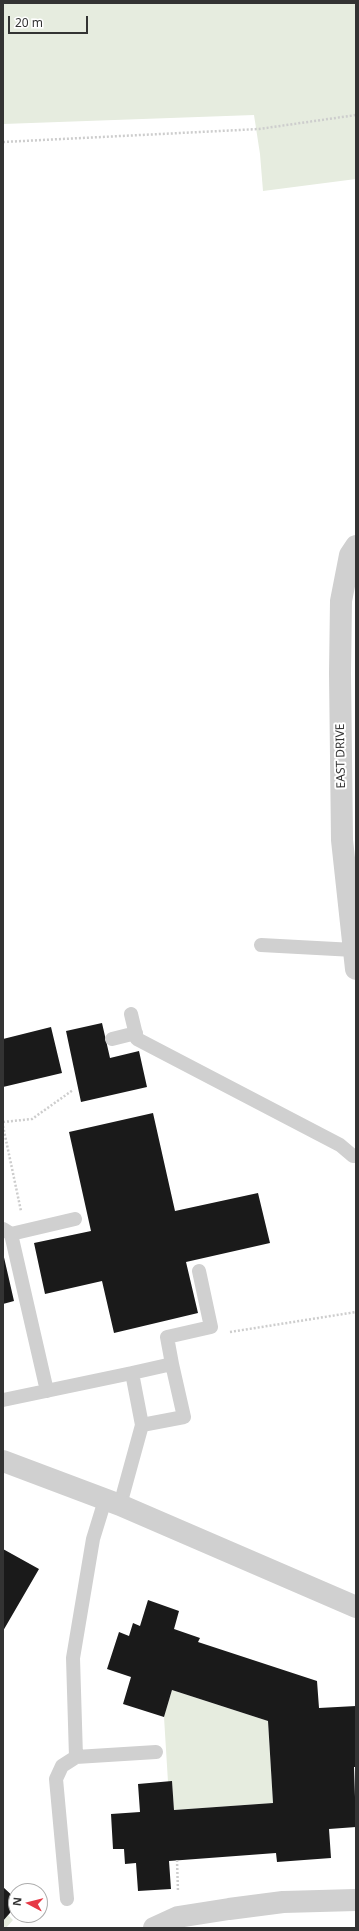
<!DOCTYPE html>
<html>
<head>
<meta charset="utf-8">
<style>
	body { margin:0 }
	#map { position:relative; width:359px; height:1931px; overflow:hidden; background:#fff; font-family:"Noto Sans",sans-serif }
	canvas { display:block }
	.frame { position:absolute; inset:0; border:4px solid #333; pointer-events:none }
	.north { position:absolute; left:8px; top:1883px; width:40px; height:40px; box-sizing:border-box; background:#fff; border:1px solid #adadad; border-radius:50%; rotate:277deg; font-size:11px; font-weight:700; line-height:16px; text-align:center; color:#333 }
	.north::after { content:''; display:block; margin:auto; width:14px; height:18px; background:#e63946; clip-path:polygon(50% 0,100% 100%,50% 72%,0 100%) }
	.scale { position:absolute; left:8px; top:16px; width:80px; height:18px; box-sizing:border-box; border:2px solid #333; border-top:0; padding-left:5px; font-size:12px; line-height:14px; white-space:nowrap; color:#333; -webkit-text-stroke:3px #fff; paint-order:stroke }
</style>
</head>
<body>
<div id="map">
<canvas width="359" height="1931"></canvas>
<div class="frame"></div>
<div class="north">N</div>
<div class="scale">20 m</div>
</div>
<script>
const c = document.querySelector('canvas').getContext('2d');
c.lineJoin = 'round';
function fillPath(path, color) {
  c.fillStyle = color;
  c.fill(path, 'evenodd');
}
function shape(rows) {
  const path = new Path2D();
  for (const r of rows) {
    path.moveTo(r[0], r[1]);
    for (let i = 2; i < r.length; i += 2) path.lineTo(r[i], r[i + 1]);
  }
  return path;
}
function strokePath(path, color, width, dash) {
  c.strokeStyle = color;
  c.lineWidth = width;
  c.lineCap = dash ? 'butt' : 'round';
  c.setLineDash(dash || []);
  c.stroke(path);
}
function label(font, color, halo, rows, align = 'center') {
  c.font = font + ' "Noto Sans",sans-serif';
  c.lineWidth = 4;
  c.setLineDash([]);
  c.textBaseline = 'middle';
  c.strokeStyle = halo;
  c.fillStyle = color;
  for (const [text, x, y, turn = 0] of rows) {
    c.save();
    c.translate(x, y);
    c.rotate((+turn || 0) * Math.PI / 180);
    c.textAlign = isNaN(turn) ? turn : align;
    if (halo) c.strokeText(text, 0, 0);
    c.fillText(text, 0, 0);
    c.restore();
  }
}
const green = shape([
	[3,3,356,3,356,179,263,191,260,154,254,115,3,124],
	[172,1690,268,1721,273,1803,174,1810,172,1782,168,1782,164,1717],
	[8,1915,13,1920,6,1928,3,1928,3,1921]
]);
const building = shape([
	[102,1023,110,1058,139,1051,147,1087,81,1102,66,1031],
	[51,1027,62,1073,3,1087,3,1039],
	[153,1113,175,1211,258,1193,270,1243,186,1262,198,1313,114,1333,102,1281,45,1294,34,1243,91,1231,69,1132],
	[3,1253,14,1301,3,1304],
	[3,1549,39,1569,3,1631],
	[148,1600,179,1611,174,1629,200,1638,198,1642,317,1681,319,1708,356,1706,356,1767,354,1767,356,1827,329,1829,331,1858,277,1862,276,1853,169,1861,171,1889,138,1891,136,1863,125,1864,124,1849,113,1849,111,1814,140,1812,138,1784,172,1781,174,1810,273,1803,268,1721,172,1690,164,1717,123,1704,131,1677,107,1669,119,1632,129,1636,133,1623,140,1626],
	[3,1887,16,1899,16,1906,3,1921]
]);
const path = shape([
	[3,142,259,129,356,115],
	[3,1122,32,1119,73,1090],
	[3,1126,21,1211],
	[230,1332,356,1312],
	[177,1860,178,1892]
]);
const lane = shape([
	[261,945,354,950],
	[131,1014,137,1039,340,1145,353,1156,356,1156],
	[112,1039,136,1033],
	[3,1229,11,1234,47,1391],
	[11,1234,75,1219],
	[172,1364,167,1337,211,1327,199,1271],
	[132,1373,172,1364,184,1417,142,1425],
	[3,1400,132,1373,142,1425,120,1505],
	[76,1757,156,1752],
	[67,1899,56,1779,62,1766,76,1757,73,1658,93,1539,105,1500]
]);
const street = shape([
	[356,546,350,555,341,601,340,673,342,840,356,969],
	[3,1461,120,1505,356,1607],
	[154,1928,178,1917,229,1909,283,1902,356,1900]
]);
const streetNames = [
	["EAST DRIVE",341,756,-91]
];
fillPath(green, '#e6ecdf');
fillPath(building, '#1a1a1a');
strokePath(path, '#cdcdcd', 2.5, [2, 2]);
strokePath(lane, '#d0d0d0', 14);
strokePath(street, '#d0d0d0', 22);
label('12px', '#333', '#fff', streetNames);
</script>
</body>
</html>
